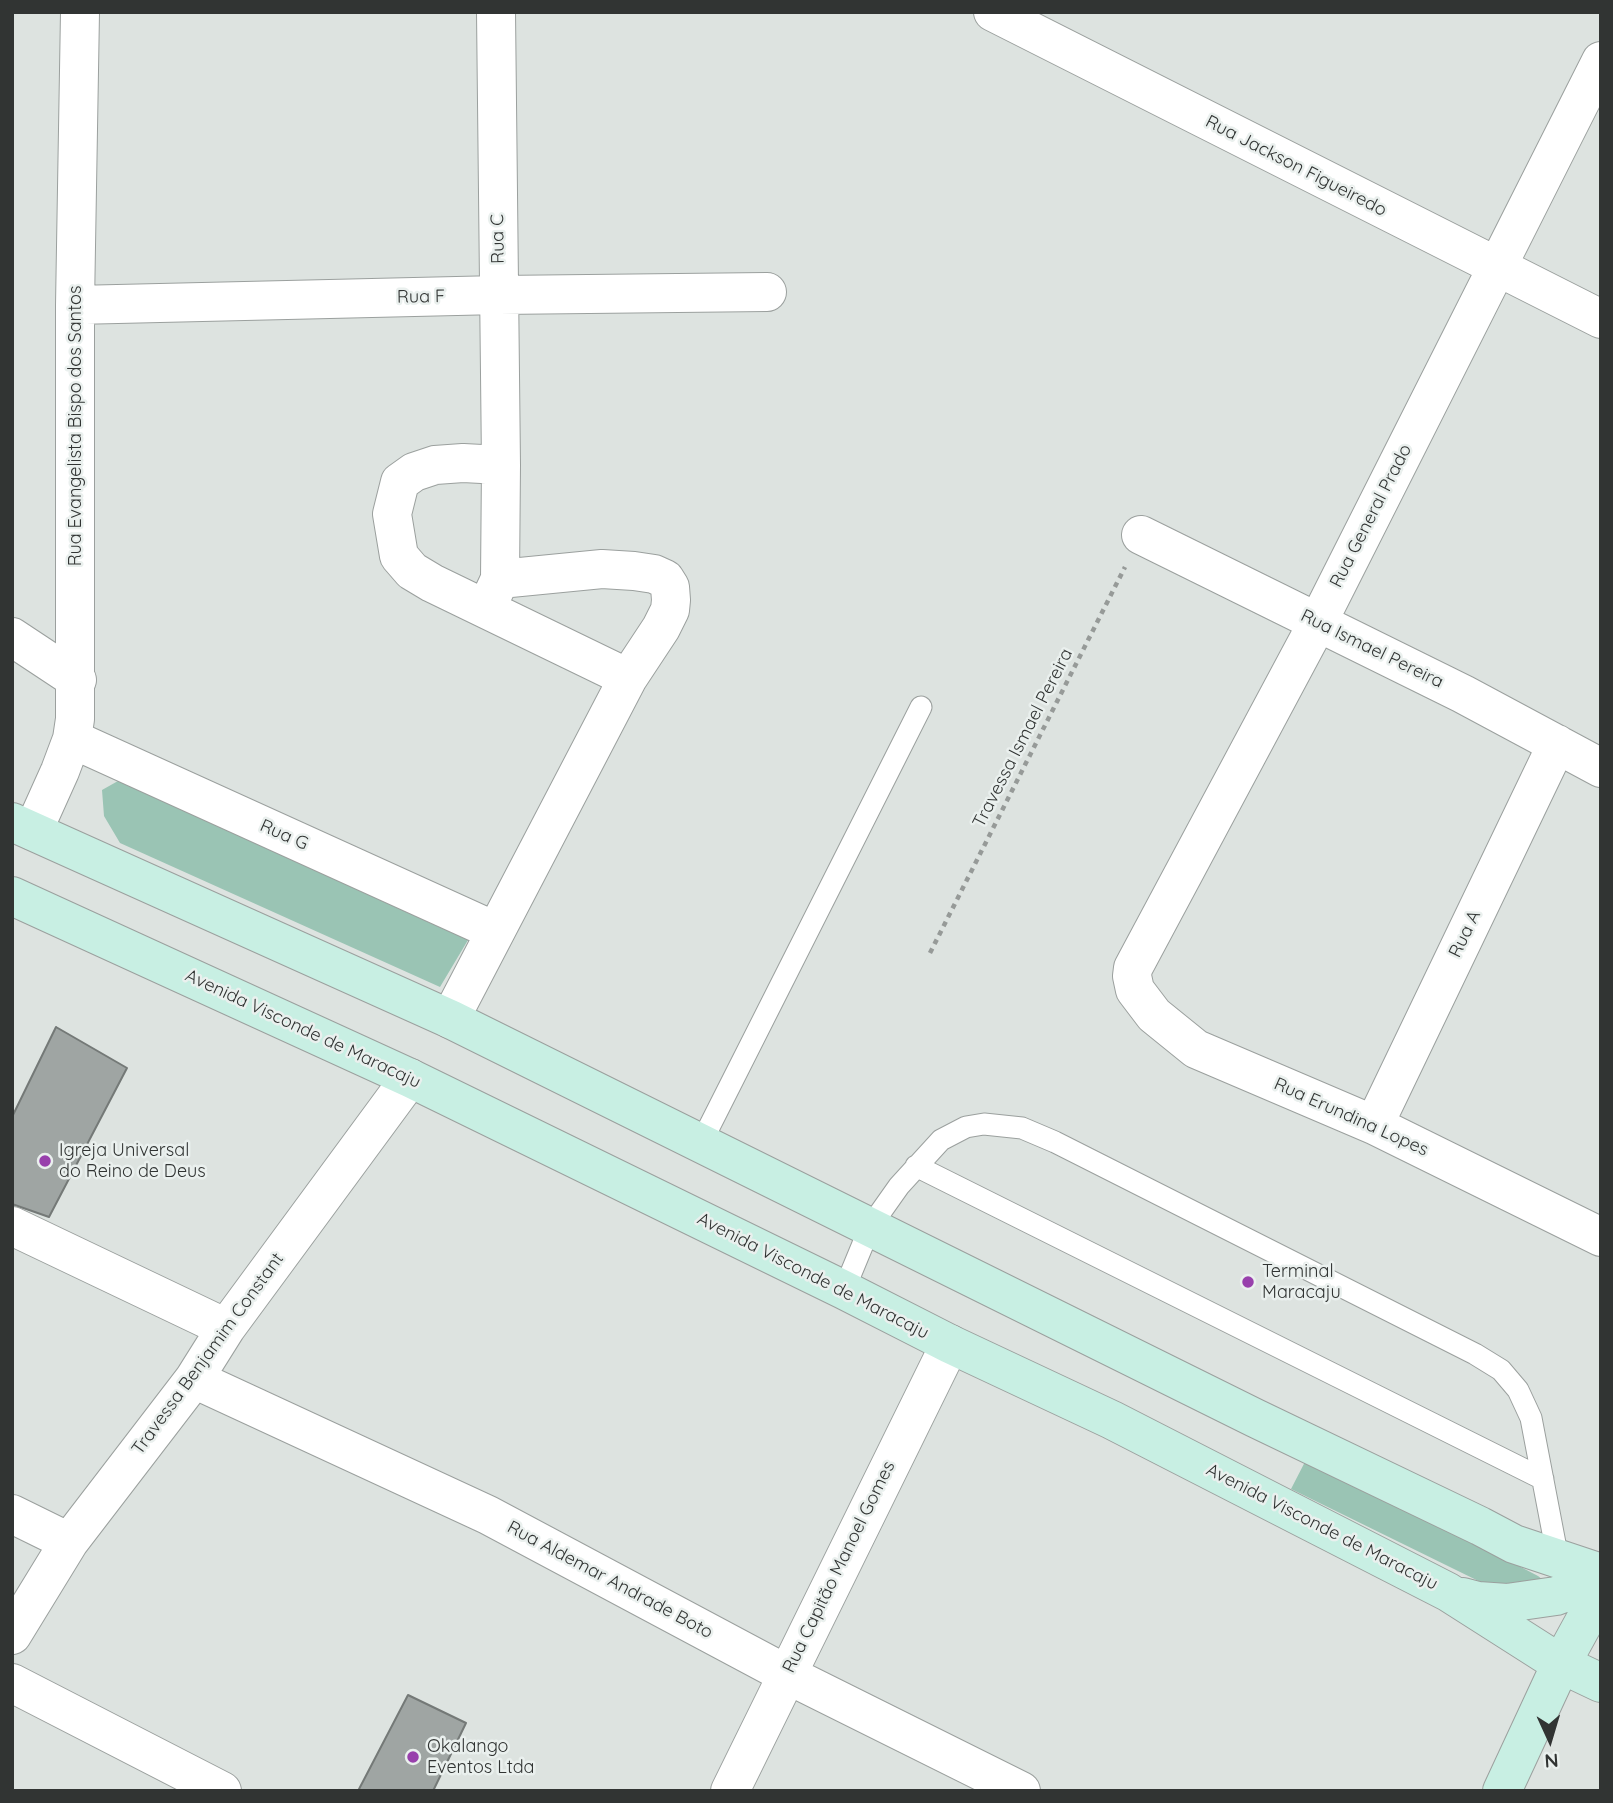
<!DOCTYPE html>
<html>
<head>
<meta charset="utf-8">
<style>
	body { margin:0 }
	#map { position:relative; width:1613px; height:1803px; overflow:hidden; background:#dde3e0; font-family:Quicksand,sans-serif }
	canvas { display:block }
	.frame { position:absolute; inset:0; border:14px solid #313433; pointer-events:none }
	.north { position:absolute; left:1515px; top:1705px; width:70px; height:70px; -webkit-text-stroke:5px #eaf0ee; paint-order:stroke; rotate:176deg; font-size:19px; font-weight:700; line-height:28px; text-align:center; color:#313433 }
	.north::after { content:''; display:block; margin:auto; width:24px; height:32px; background:#313433; clip-path:polygon(50% 0,100% 100%,50% 72%,0 100%) }
</style>
</head>
<body>
<div id="map">
<canvas width="1613" height="1803"></canvas>
<div class="frame"></div>
<div class="north">N</div>
</div>
<script>
const c = document.querySelector('canvas').getContext('2d');
c.lineJoin = 'round';
function fillPath(path, color) {
  c.fillStyle = color;
  c.fill(path, 'evenodd');
}
function shape(rows) {
  const path = new Path2D();
  for (const r of rows) {
    path.moveTo(r[0], r[1]);
    for (let i = 2; i < r.length; i += 2) path.lineTo(r[i], r[i + 1]);
  }
  return path;
}
function strokePath(path, color, width, dash) {
  c.strokeStyle = color;
  c.lineWidth = width;
  c.lineCap = dash ? 'butt' : 'round';
  c.setLineDash(dash || []);
  c.stroke(path);
}
function label(font, color, halo, rows, align = 'center') {
  c.font = font + ' Quicksand,sans-serif';
  c.lineWidth = 5;
  c.setLineDash([]);
  c.textBaseline = 'middle';
  c.strokeStyle = halo;
  c.fillStyle = color;
  for (const [text, x, y, turn = 0] of rows) {
    c.save();
    c.translate(x, y);
    c.rotate((+turn || 0) * Math.PI / 180);
    c.textAlign = isNaN(turn) ? turn : align;
    if (halo) c.strokeText(text, 0, 0);
    c.fillText(text, 0, 0);
    c.restore();
  }
}
const green = shape([
	[118,781,468,940,440,987,120,843,104,816,102,790],
	[1308,1456,1538,1576,1547,1583,1509,1596,1291,1489]
]);
const building = shape([
	[56,1027,127,1068,49,1217,12,1204,12,1117,56,1027],
	[408,1695,466,1723,433,1791,358,1791,408,1695]
]);
const path = shape([
	[930,953,1125,567]
]);
const lane = shape([
	[701,1143,921,707],
	[916,1166,1543,1479],
	[844,1290,870,1227,899,1186,941,1140,966,1127,984,1124,1022,1128,1055,1142,1475,1354,1501,1370,1518,1390,1531,1418,1558,1559,1558,1566]
]);
const street = shape([
	[993,12,1601,319],
	[1601,61,1318,622,1133,968,1132,976,1135,990,1154,1015,1196,1049,1374,1125,1601,1237],
	[75,305,499,295,767,292],
	[501,465,463,463,435,465,414,472,400,482,392,514,399,556,412,571,432,583,628,678],
	[1141,535,1463,694,1601,768],
	[486,609,500,579,501,465,496,12],
	[12,637,77,680],
	[72,739,495,931],
	[33,831,60,771,72,739,75,719,75,305,80,12],
	[450,1019,628,678,661,628,670,610,671,600,670,587,665,579,654,574,634,571,602,569,500,579],
	[1374,1125,1557,744],
	[12,1226,226,1328],
	[194,1379,488,1515,786,1674,1021,1791],
	[12,1514,69,1542],
	[12,1635,69,1542,194,1379,226,1328,410,1078],
	[12,1683,222,1791],
	[730,1791,950,1344]
]);
const secondary = shape([
	[12,822,450,1019,1255,1418,1480,1526,1514,1544,1601,1573],
	[12,896,410,1078,844,1290,950,1344,1112,1420,1448,1592,1561,1664,1601,1683],
	[1463,1597,1478,1601,1507,1603,1556,1596,1601,1579],
	[1502,1791,1561,1664,1601,1591]
]);
const markers = [
	[45,1161,7,"#9840ac"],
	[1248,1282,7,"#9840ac"],
	[413,1757,7,"#9840ac"]
];
const streetNames = [
	["Rua Jackson Figueiredo",1296,166,27],
	["Rua C",498,239,-91],
	["Rua F",421,297,-1],
	["Rua Evangelista Bispo dos Santos",76,426,-90],
	["Rua General Prado",1371,516,-63],
	["Rua Ismael Pereira",1372,649,26],
	["Travessa Ismael Pereira",1023,738,-63],
	["Rua G",284,835,24],
	["Rua A",1465,934,-64],
	["Avenida Visconde de Maracaju",303,1029,25],
	["Rua Erundina Lopes",1351,1117,24],
	["Avenida Visconde de Maracaju",813,1276,27],
	["Travessa Benjamim Constant",208,1354,-54],
	["Avenida Visconde de Maracaju",1322,1527,27],
	["Rua Capitão Manoel Gomes",839,1567,-64],
	["Rua Aldemar Andrade Boto",610,1580,28]
];
const poiNames = [
	["Igreja Universal",59,1151],
	["do Reino de Deus",59,1172],
	["Terminal",1262,1272],
	["Maracaju",1262,1293],
	["Okalango",427,1747],
	["Eventos Ltda",427,1768]
];
fillPath(green, '#9ac4b4');
fillPath(building, '#9fa5a3');
strokePath(building, '#747977', 2);
strokePath(lane, '#9ba09e', 23);
strokePath(street, '#9ba09e', 40);
strokePath(secondary, '#9ba09e', 40);
strokePath(path, '#969a98', 4.5, [5, 5]);
strokePath(lane, '#fff', 21);
strokePath(street, '#fff', 38);
strokePath(secondary, '#c8efe3', 38);
for (const [x, y, r, color] of markers) {
  const dot = new Path2D();
  dot.arc(x, y, r, 0, 2 * Math.PI);
  c.fillStyle = color;
  c.fill(dot);
  strokePath(dot, '#eaf0ee', 2.5);
}
label('18px', '#313433', '#eaf0ee', streetNames);
label('18px', '#313433', '#eaf0ee', poiNames, 'left');
</script>
</body>
</html>
